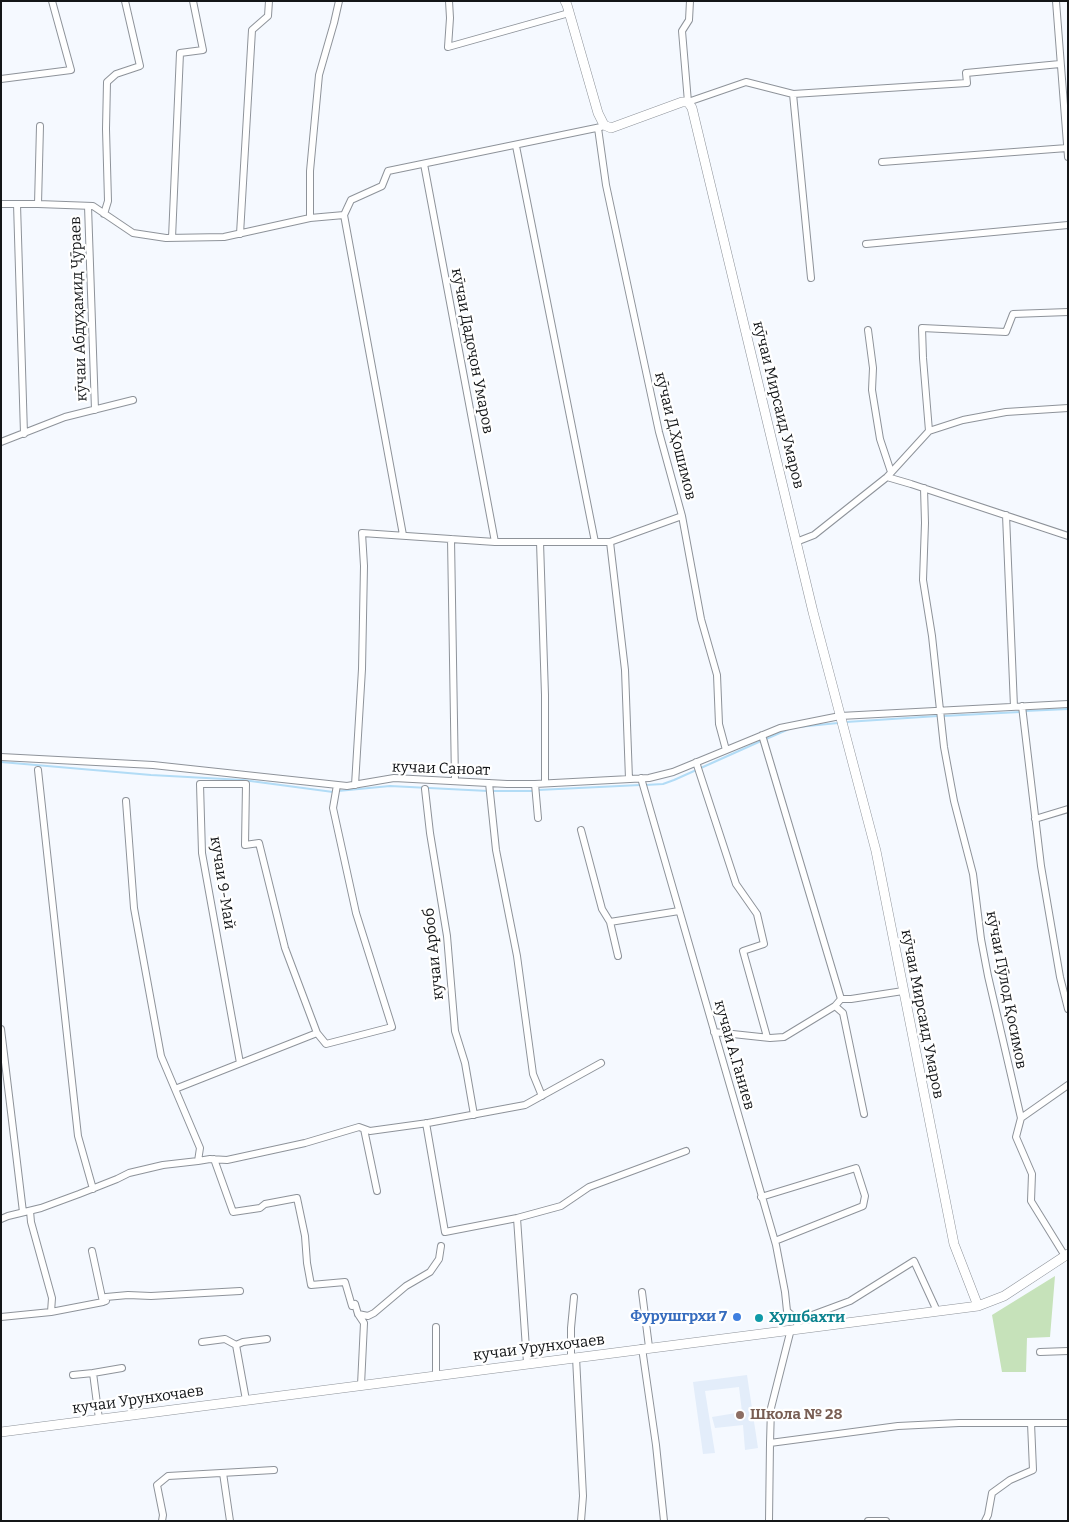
<!DOCTYPE html>
<html>
<head>
<meta charset="utf-8">
<style>
	body { margin:0 }
	#map { position:relative; width:1069px; height:1522px; overflow:hidden; background:#f5f9ff; font-family:Bitter,serif }
	canvas { display:block }
	.frame { position:absolute; inset:0; border:2px solid #141618; pointer-events:none }
</style>
</head>
<body>
<div id="map">
<canvas width="1069" height="1522"></canvas>
<div class="frame"></div>
</div>
<script>
const c = document.querySelector('canvas').getContext('2d');
c.lineJoin = 'round';
function fillPath(path, color) {
  c.fillStyle = color;
  c.fill(path, 'evenodd');
}
function shape(rows) {
  const path = new Path2D();
  for (const r of rows) {
    path.moveTo(r[0], r[1]);
    for (let i = 2; i < r.length; i += 2) path.lineTo(r[i], r[i + 1]);
  }
  return path;
}
function strokePath(path, color, width, dash) {
  c.strokeStyle = color;
  c.lineWidth = width;
  c.lineCap = dash ? 'butt' : 'round';
  c.setLineDash(dash || []);
  c.stroke(path);
}
function label(font, color, halo, rows, align = 'center') {
  c.font = font + ' Bitter,serif';
  c.lineWidth = 4.5;
  c.setLineDash([]);
  c.textBaseline = 'middle';
  c.strokeStyle = halo;
  c.fillStyle = color;
  for (const [text, x, y, turn = 0] of rows) {
    c.save();
    c.translate(x, y);
    c.rotate((+turn || 0) * Math.PI / 180);
    c.textAlign = isNaN(turn) ? turn : align;
    if (halo) c.strokeText(text, 0, 0);
    c.fillText(text, 0, 0);
    c.restore();
  }
}
const built = shape([
	[747,1375,758,1448,745,1450,743,1425,715,1428,712,1417,742,1412,739,1387,705,1391,715,1453,703,1454,693,1382]
]);
const green = shape([
	[1055,1276,1050,1337,1027,1338,1026,1372,1002,1372,992,1315]
]);
const stream = shape([
	[1025,711,1068,709],
	[943,716,1020,712],
	[846,722,938,716],
	[798,727,838,723],
	[766,739,789,729],
	[1,762,151,775,243,780,333,792],
	[645,785,663,784,674,780,761,741],
	[538,790,640,785],
	[338,791,390,786,488,791],
	[493,791,533,791]
]);
const street = shape([
	[449,1,450,18,448,47,569,13],
	[690,1,689,20,682,31,688,102,746,82,793,94,967,83,966,73,1060,64],
	[1056,1,1068,157],
	[1,79,71,70,52,1],
	[793,94,811,278],
	[598,128,606,185,659,432,682,516,701,619,717,675,719,724,726,750],
	[516,146,595,542],
	[882,162,1067,148],
	[424,164,495,542],
	[1,204,38,204,93,206,133,233,166,238,224,237,310,218,344,215],
	[17,204,24,434],
	[38,204,40,126],
	[88,206,95,410],
	[104,214,108,201,106,129,107,82,116,74,140,66,125,1],
	[344,215,403,535],
	[344,215,351,200,382,186,388,171,601,127],
	[310,218,310,171,319,75,334,23,339,1],
	[240,234,252,30,268,16,269,1],
	[172,238,180,53,203,50,193,1],
	[866,244,1068,225],
	[868,330,873,368,872,390,880,439,891,472],
	[929,431,963,420,1006,412,1068,408],
	[1,442,65,417,133,400],
	[887,477,911,484,1068,536],
	[924,488,925,523,923,580,932,636,944,747,954,801,973,874,981,939,988,976,1021,1118,1016,1137,1032,1174,1031,1201,1065,1256],
	[1006,515,1014,707],
	[451,539,455,781],
	[540,542,545,695,545,782],
	[610,542,625,670,629,779],
	[796,542,814,535,887,477,929,431,923,358,922,328,1006,332,1013,314,1068,312],
	[1022,706,1041,866,1060,977,1068,1009],
	[1,757,153,765,347,786,394,778,507,784,535,784,649,778,673,772,780,728,840,716,1068,704],
	[696,762,736,884,757,914,764,944,743,951,767,1037],
	[38,770,78,1136,93,1189],
	[641,778,776,1245,785,1292,787,1311,796,1319,798,1328],
	[489,783,496,850,517,956,533,1074,542,1096],
	[535,784,538,818],
	[355,785,362,669,364,566,362,533,495,542,610,542,682,516],
	[425,789,430,833,447,936,455,1031,465,1063,474,1115],
	[126,801,134,908,161,1056,200,1148,198,1161],
	[1035,819,1068,809],
	[581,830,602,909,610,922],
	[618,956,610,922,679,911],
	[841,999,851,999,903,991],
	[835,1006,843,1013,864,1114],
	[1,1029,23,1212],
	[714,1032,770,1038,784,1037,835,1006,841,999,762,735],
	[240,1063,202,853,200,784,246,784,245,845,259,843,285,948,317,1033,326,1044,392,1027,356,913,333,808,337,785],
	[175,1089,317,1033],
	[1021,1118,1068,1085],
	[426,1123,445,1232,517,1218,561,1206,589,1187,686,1151],
	[364,1129,377,1191],
	[214,1159,233,1212,260,1208,265,1204,297,1198,305,1236,307,1263,311,1285,345,1282,352,1306,355,1304,358,1314,364,1323,361,1385],
	[761,1197,856,1168,865,1196,863,1206,775,1241],
	[30,1211,31,1222,52,1298,51,1312],
	[517,1218,527,1363],
	[1,1219,8,1216,41,1208,79,1194,117,1179,129,1173,163,1165,198,1161,210,1159,227,1160,305,1143,359,1127,370,1131,428,1123,525,1105,601,1063],
	[92,1251,103,1302],
	[642,1292,649,1347],
	[358,1314,368,1316,374,1313,406,1286,430,1272,439,1259,441,1246],
	[1,1317,51,1312,103,1302,106,1301,106,1297,128,1295,151,1296,240,1291],
	[796,1321,850,1301,914,1261,937,1311],
	[436,1327,436,1375],
	[791,1329,771,1408,770,1443,898,1426,959,1423,1068,1423],
	[202,1342,225,1339,236,1345],
	[642,1348,656,1445,664,1521],
	[1040,1352,1068,1351],
	[571,1357,571,1328,574,1297],
	[576,1357,583,1496,581,1521],
	[93,1373,122,1368],
	[73,1375,93,1373,99,1419],
	[246,1400,236,1345,243,1342,267,1339],
	[223,1473,230,1521],
	[162,1521,163,1515,157,1485,168,1476,274,1470],
	[769,1521,770,1443],
	[868,1521,886,1521],
	[985,1521,988,1515,992,1493,1010,1480,1033,1470,1031,1423]
]);
const secondary = shape([
	[565,1,567,5,598,113,604,125,611,128,682,102,688,102,692,108,813,612,876,851,954,1244,978,1306],
	[1,1432,978,1306,1004,1296,1068,1254]
]);
const markers = [
	[737,1317,5,"#3f7fe0"],
	[759,1318,5,"#0f9aa8"],
	[740,1415,5,"#8d6e63"]
];
const streetNames = [
	["кӯчаи Абдуҳамид Ҷӯраев",79,309,-92],
	["кӯчаи Дадоҷон Умаров",472,351,79],
	["кӯчаи Мирсаид Умаров",778,405,76],
	["кӯчаи Д.Ҳошимов",675,436,76],
	["кучаи Саноат",441,769,2],
	["кучаи 9-Май",222,883,81],
	["кучаи Арбоб",434,954,-96],
	["кӯчаи Пӯлод Қосимов",1006,990,79],
	["кӯчаи Мирсаид Умаров",922,1014,79],
	["кучаи А.Ганиев",734,1055,74],
	["кучаи Урунхочаев",539,1348,-7],
	["кучаи Урунхочаев",138,1400,-8]
];
const shopNames = [
	["Фурушгрхи 7",727,1317]
];
const cultureNames = [
	["Хушбахти",769,1318]
];
const educationNames = [
	["Школа № 28",750,1415]
];
fillPath(built, '#e3edfa');
fillPath(green, '#c6e2ba');
strokePath(stream, '#b2dcf6', 2);
strokePath(street, '#8e939a', 8);
strokePath(secondary, '#8e939a', 10);
strokePath(street, '#fff', 6);
strokePath(secondary, '#fff', 9);
for (const [x, y, r, color] of markers) {
  const dot = new Path2D();
  dot.arc(x, y, r, 0, 2 * Math.PI);
  c.fillStyle = color;
  c.fill(dot);
  strokePath(dot, '#fff', 2);
}
label('15px', '#141618', '#fff', streetNames);
label('bold 15px', '#366cbe', '#fff', shopNames, 'right');
label('bold 15px', '#0d838f', '#fff', cultureNames, 'left');
label('bold 15px', '#785e54', '#fff', educationNames, 'left');
</script>
</body>
</html>
